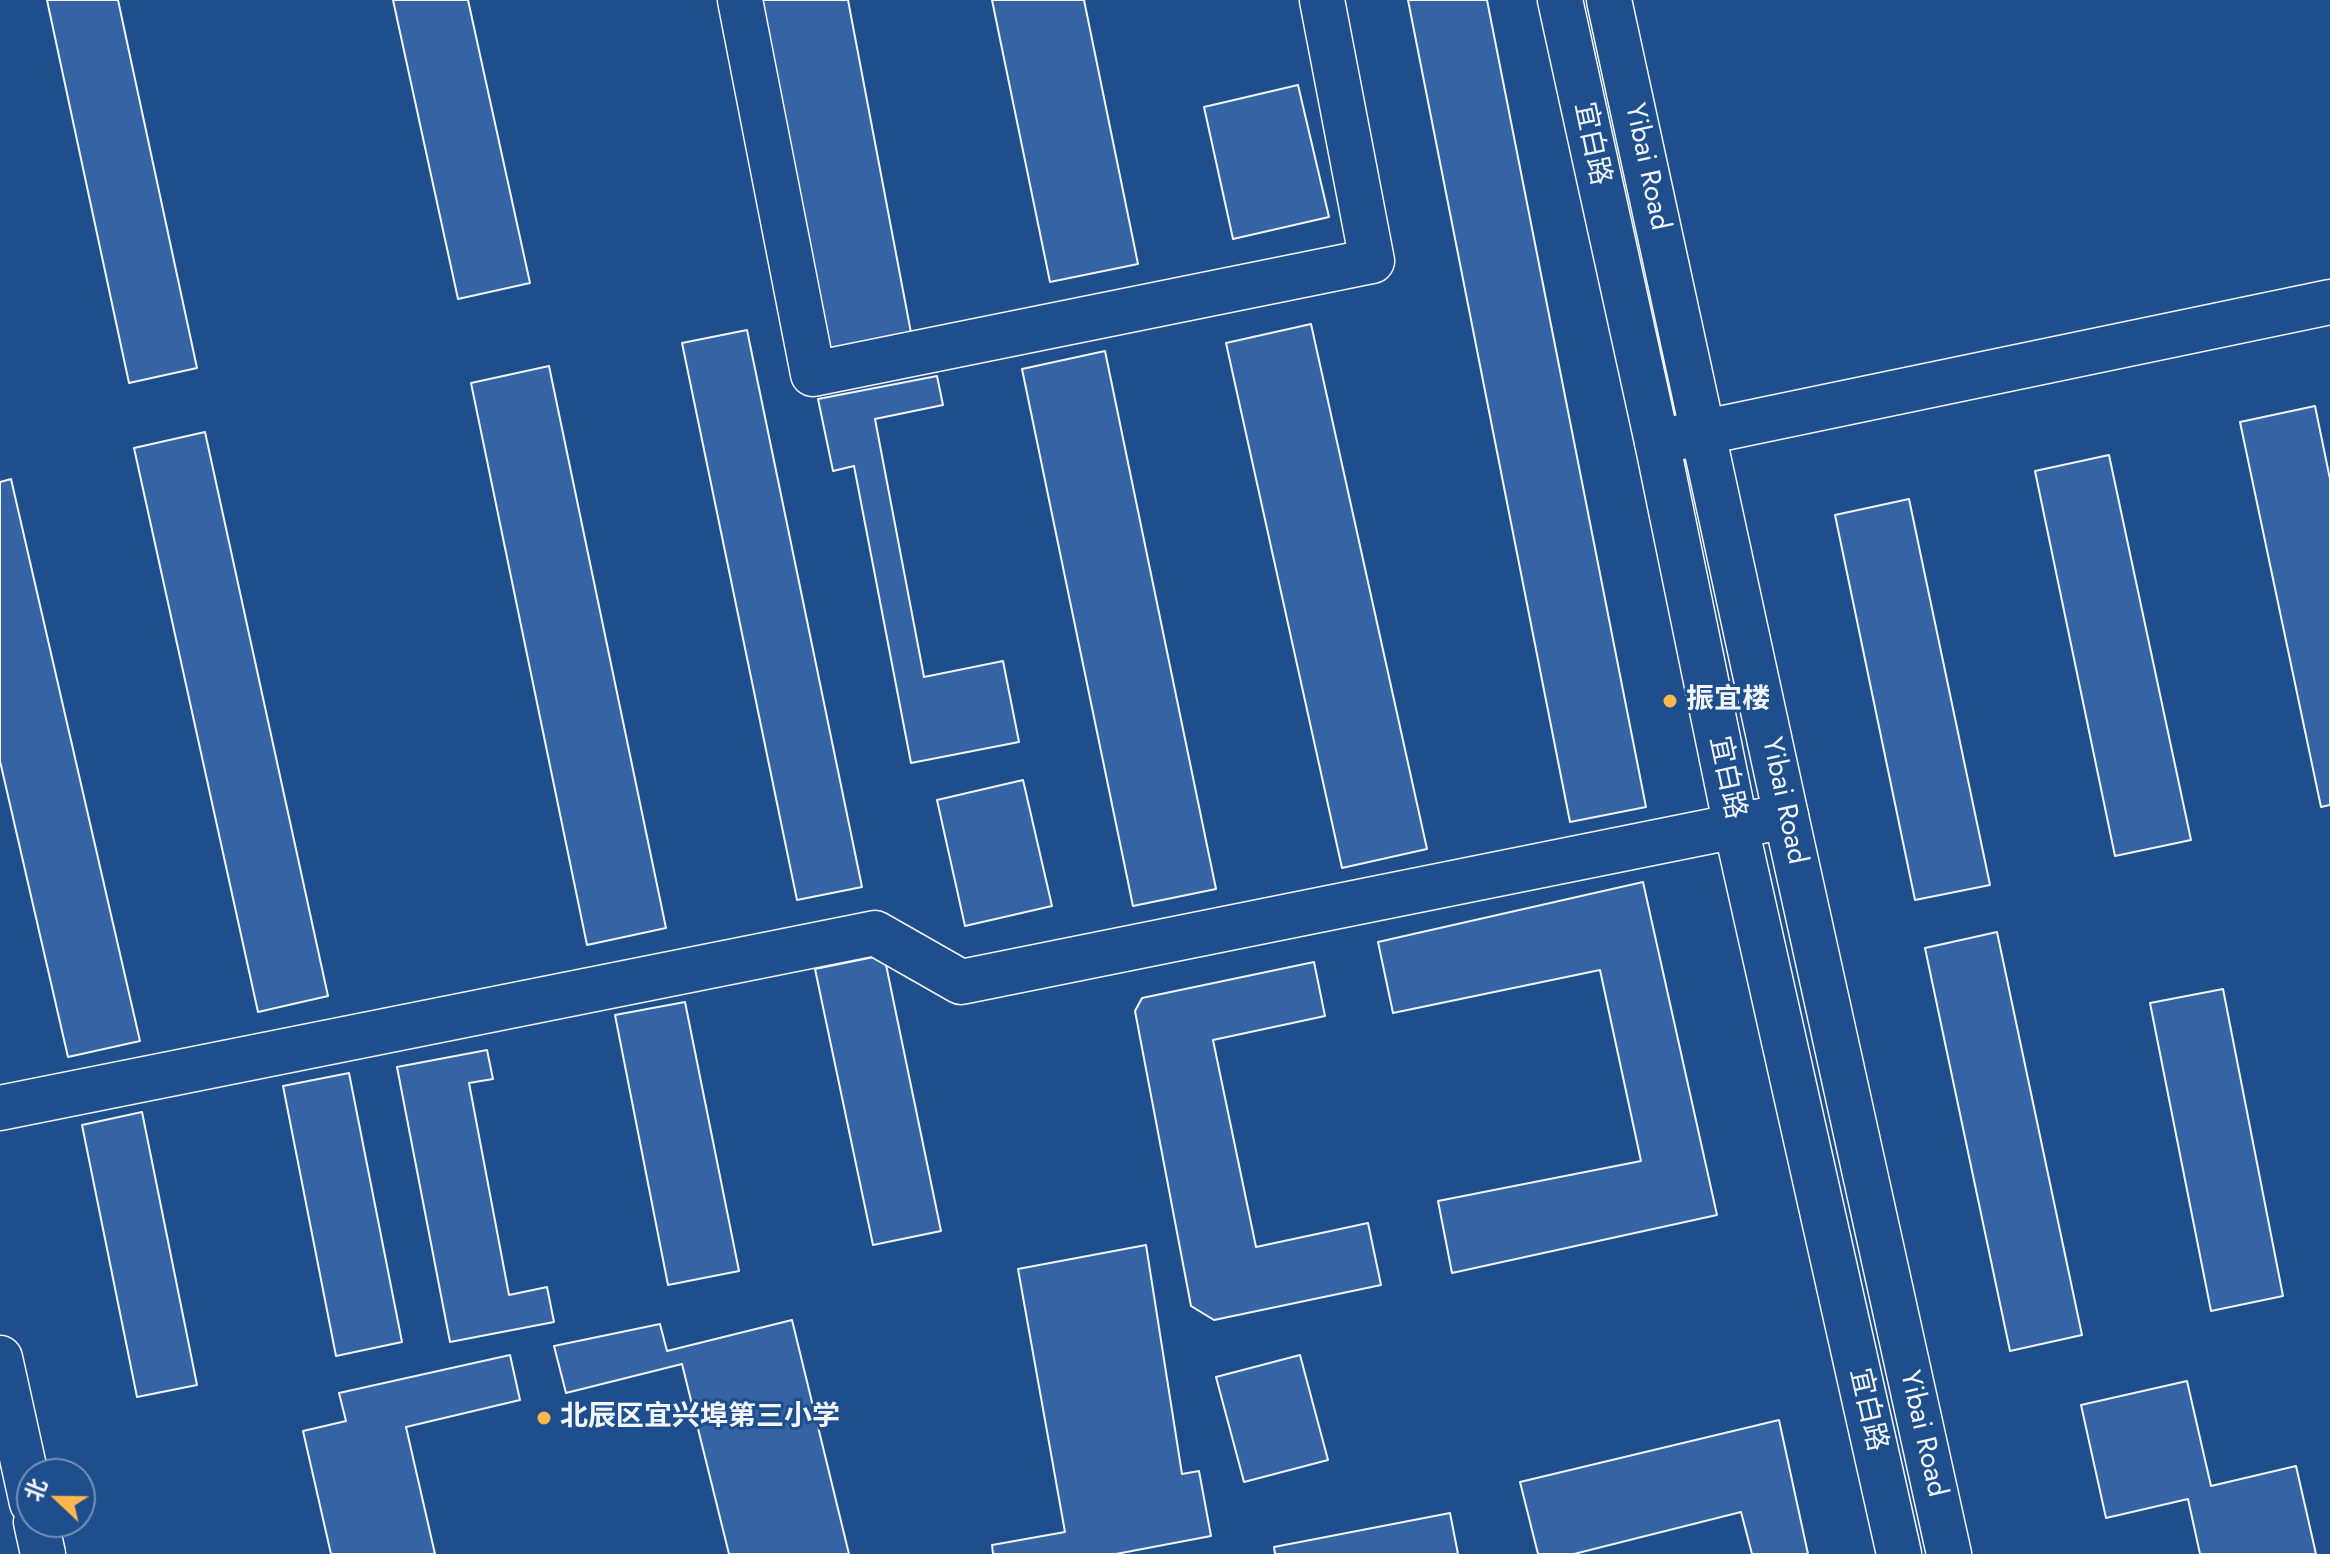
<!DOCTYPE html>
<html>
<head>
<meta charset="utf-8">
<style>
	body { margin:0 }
	#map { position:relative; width:2330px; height:1554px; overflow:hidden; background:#1f4e8c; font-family:Jost,"Noto Sans SC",sans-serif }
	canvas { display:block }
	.north { position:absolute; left:16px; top:1458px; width:80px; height:80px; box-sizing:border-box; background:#1f4e8c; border:2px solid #7391ba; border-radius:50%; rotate:292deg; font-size:22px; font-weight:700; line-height:32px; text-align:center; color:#f2f6ff }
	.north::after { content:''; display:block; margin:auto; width:28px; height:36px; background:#ffb74d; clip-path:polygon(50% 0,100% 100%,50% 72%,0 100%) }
</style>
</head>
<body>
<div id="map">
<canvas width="2330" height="1554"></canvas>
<div class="north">北</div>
</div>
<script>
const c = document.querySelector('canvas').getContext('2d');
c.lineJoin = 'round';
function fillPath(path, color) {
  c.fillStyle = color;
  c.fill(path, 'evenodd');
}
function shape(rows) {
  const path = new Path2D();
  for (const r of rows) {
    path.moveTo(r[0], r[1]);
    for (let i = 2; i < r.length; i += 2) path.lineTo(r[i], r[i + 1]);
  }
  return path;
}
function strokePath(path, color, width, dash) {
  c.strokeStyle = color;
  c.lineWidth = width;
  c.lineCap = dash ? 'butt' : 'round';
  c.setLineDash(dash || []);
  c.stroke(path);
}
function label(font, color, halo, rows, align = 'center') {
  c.font = font + ' Jost,"Noto Sans SC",sans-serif';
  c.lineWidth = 6;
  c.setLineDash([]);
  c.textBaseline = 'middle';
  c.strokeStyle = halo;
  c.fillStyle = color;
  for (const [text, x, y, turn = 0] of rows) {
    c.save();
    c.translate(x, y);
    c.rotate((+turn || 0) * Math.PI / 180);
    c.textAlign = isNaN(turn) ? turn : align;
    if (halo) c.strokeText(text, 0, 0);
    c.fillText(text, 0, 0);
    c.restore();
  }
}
const building = shape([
	[47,0,118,0,197,368,129,383,47,0],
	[393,0,468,0,530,283,458,299,393,0],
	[757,0,848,0,912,338,824,354,757,0],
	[992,0,1084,0,1138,264,1050,282,992,0],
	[1408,0,1487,0,1646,807,1570,822,1408,0],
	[1298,85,1329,217,1233,239,1204,107,1298,85],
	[1311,324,1427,849,1342,868,1226,343,1311,324],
	[747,330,862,887,797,900,682,343,747,330],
	[1105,351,1216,889,1133,906,1022,369,1105,351],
	[549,366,666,928,587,945,471,383,549,366],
	[937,376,943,405,875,419,924,677,1003,661,1019,742,911,763,854,466,833,471,818,399,937,376],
	[2315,406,2330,479,2330,805,2321,807,2240,422,2315,406],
	[205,432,328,996,258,1012,134,448,205,432],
	[2109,455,2191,840,2115,856,2035,471,2109,455],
	[11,479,140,1041,68,1057,0,761,0,482,11,479],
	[1909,499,1990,885,1915,900,1835,515,1909,499],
	[1023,780,1052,906,965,926,937,800,1023,780],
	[1643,882,1717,1215,1452,1273,1438,1201,1641,1161,1600,970,1393,1013,1378,942,1643,882],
	[1997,932,2082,1335,2010,1351,1925,948,1997,932],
	[884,955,941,1231,873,1245,815,969,884,955],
	[1314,962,1325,1016,1213,1040,1256,1247,1368,1223,1381,1285,1214,1320,1191,1306,1135,1011,1142,998,1314,962],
	[2223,989,2283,1296,2211,1311,2150,1003,2223,989],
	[685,1002,739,1271,668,1285,615,1015,685,1002],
	[487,1050,493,1079,469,1083,509,1295,547,1287,554,1322,450,1342,397,1067,487,1050],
	[349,1073,402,1342,336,1356,283,1086,349,1073],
	[142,1112,197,1385,137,1397,82,1125,142,1112],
	[1146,1245,1182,1474,1199,1471,1211,1536,1116,1554,993,1554,992,1545,1065,1532,1018,1269,1146,1245],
	[792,1320,849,1554,729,1554,682,1364,566,1393,554,1346,660,1324,667,1351,792,1320],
	[510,1355,520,1400,406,1427,435,1554,331,1554,303,1431,346,1421,339,1393,510,1355],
	[1300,1355,1328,1460,1244,1482,1216,1377,1300,1355],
	[2187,1381,2211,1486,2296,1466,2316,1554,2200,1554,2188,1499,2106,1518,2081,1405,2187,1381],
	[1779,1420,1808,1554,1752,1554,1741,1512,1574,1554,1538,1554,1520,1482,1779,1420],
	[1450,1513,1458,1554,1275,1554,1274,1547,1450,1513]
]);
const minor = shape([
	[740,0,813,374,1372,261,1322,0],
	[1657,442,2330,302],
	[0,1108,875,933,961,982,1786,816],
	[0,1358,32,1503],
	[36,1522,43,1554]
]);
const major = shape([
	[1560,0,1657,442,1736,827,1899,1554],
	[1609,0,1786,816,1949,1554]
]);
const markers = [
	[1670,701,8,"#ffb74d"],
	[544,1418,8,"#ffb74d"]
];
const streetNames = [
	["宜白路",1591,144,78],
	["Yibai Road",1646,167,78],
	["宜白路",1726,778,78],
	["Yibai Road",1783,801,78],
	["宜白路",1867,1410,77],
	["Yibai Road",1922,1434,77]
];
const poiNames = [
	["振宜楼",1686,701],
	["北辰区宜兴埠第三小学",560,1418]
];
fillPath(building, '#3563a3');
strokePath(building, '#f2f6ff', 2);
strokePath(minor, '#f2f6ff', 47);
strokePath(major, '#f2f6ff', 47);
strokePath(minor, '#1f4e8c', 44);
strokePath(major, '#1f4e8c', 44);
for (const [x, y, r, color] of markers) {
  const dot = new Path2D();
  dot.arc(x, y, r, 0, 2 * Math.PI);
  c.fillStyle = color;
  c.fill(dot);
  strokePath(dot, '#1f4e8c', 3);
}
label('28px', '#f2f6ff', '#1f4e8c', streetNames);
label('bold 28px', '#f2f6ff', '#1f4e8c', poiNames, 'left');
</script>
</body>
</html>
